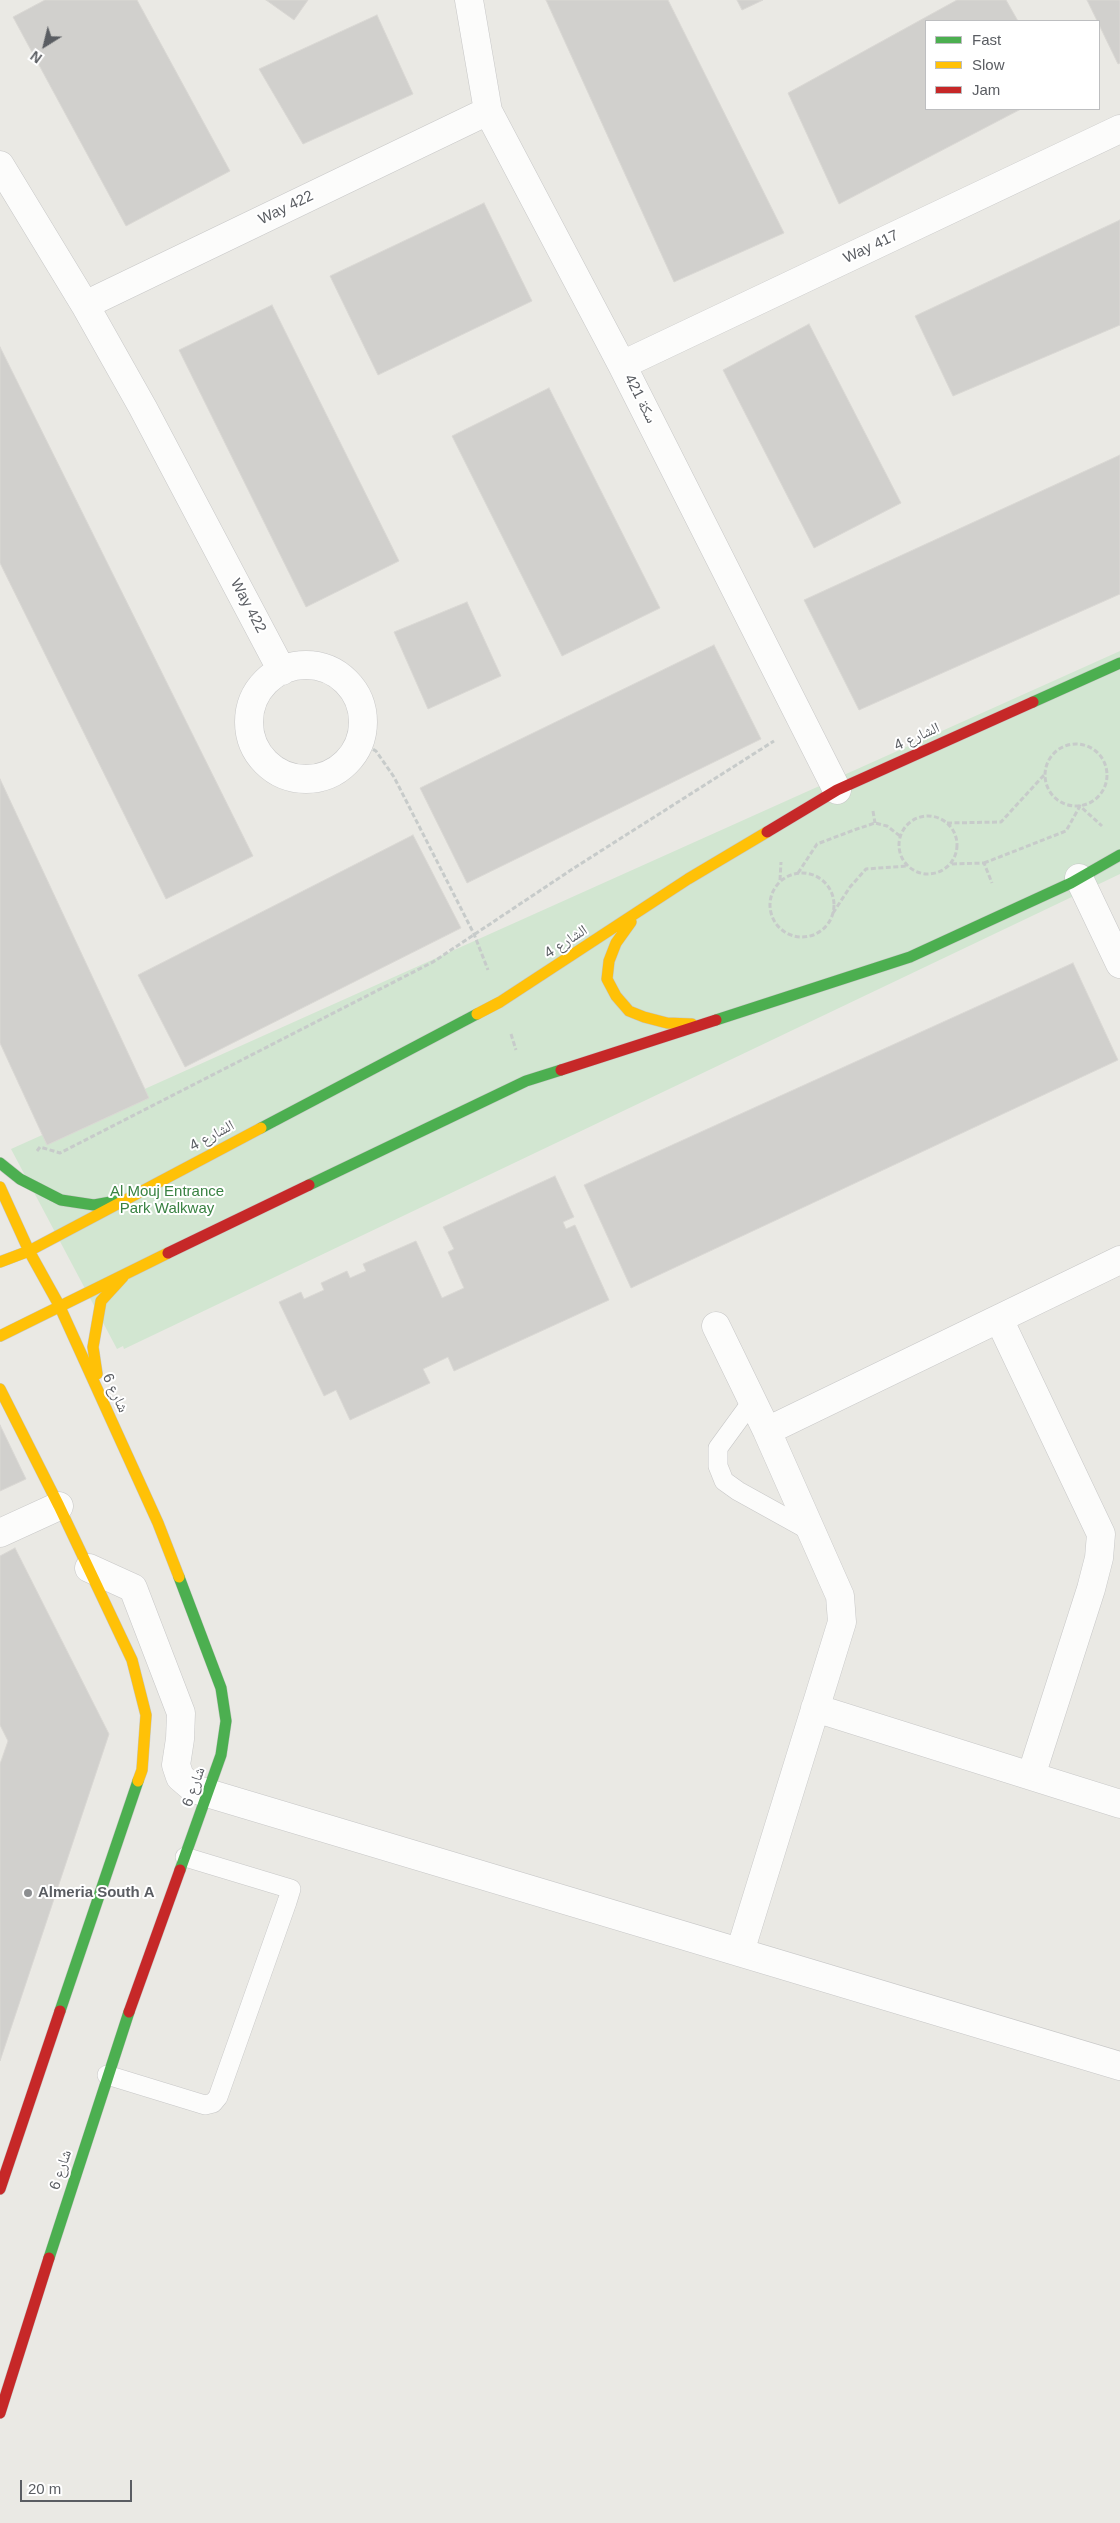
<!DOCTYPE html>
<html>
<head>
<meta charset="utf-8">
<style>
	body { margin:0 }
	#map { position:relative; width:1120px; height:2523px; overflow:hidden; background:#eae9e4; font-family:Arial,sans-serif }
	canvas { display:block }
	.legend { position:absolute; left:925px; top:20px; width:175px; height:90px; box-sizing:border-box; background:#fff; border:1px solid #bdbec0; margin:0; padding:6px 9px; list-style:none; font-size:15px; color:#5a5d62 }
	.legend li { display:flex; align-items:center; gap:10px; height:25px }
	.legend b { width:25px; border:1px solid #bdbec0 }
	.north { position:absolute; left:20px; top:20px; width:50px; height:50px; -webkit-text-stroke:4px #fff; paint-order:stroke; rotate:216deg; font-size:14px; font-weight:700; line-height:20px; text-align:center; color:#5a5d62 }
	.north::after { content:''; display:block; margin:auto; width:18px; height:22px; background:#5a5d62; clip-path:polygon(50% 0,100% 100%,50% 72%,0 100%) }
	.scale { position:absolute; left:20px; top:2480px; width:112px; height:22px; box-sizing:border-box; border:2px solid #5a5d62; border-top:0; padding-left:6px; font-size:15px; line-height:18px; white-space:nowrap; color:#5a5d62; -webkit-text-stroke:4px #fff; paint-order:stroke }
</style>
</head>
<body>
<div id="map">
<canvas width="1120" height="2523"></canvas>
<ul class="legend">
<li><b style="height:6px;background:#4caf50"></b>Fast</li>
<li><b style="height:6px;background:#ffc107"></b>Slow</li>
<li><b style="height:6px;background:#c62828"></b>Jam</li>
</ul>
<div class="north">N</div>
<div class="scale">20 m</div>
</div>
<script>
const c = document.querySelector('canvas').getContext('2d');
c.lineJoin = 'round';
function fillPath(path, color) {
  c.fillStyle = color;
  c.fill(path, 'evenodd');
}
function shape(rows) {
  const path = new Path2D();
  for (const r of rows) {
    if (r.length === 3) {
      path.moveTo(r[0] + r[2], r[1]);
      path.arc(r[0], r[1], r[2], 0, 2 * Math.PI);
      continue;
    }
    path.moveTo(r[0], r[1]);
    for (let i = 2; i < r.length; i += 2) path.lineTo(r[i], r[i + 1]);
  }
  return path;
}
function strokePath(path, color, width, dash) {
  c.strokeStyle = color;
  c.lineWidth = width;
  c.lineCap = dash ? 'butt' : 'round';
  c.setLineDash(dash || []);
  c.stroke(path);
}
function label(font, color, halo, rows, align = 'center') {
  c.font = font + ' Arial,"Noto Naskh Arabic",sans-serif';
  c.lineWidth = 4;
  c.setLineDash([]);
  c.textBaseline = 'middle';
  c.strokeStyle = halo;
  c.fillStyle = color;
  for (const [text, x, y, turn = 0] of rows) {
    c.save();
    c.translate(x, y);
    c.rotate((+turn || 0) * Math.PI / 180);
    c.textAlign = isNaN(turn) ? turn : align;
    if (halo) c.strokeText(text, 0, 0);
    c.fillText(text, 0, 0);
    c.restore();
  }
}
const green = shape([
	[1120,651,1120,874,124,1349,123,1346,117,1349,11,1149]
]);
const building = shape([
	[45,0,137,0,230,171,126,226,13,17,45,0],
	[266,0,308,0,294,20,266,0],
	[546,0,668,0,784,233,674,282,546,0],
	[737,0,763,0,742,10,737,0],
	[957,0,1006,0,1018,21,926,21,926,109,1021,109,839,204,788,93,957,0],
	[1087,0,1120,0,1120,63,1118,64,1087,0],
	[377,15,413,94,303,144,259,69,377,15],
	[484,203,532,301,378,375,330,276,484,203],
	[1120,220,1120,325,953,396,915,316,1120,220],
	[272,305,399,561,306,607,179,350,272,305],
	[809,324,901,503,814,548,723,370,809,324],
	[0,347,253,856,166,899,0,563,0,347],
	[549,388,660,608,562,656,452,436,549,388],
	[1120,455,1120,594,859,710,804,600,1120,455],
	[467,602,501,676,428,709,394,632,467,602],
	[714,645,761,739,467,883,420,788,714,645],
	[0,779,149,1098,47,1145,0,1043,0,779],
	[413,835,461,928,185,1067,138,975,413,835],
	[1073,963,1118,1060,631,1288,584,1185,1073,963],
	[555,1176,574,1217,563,1222,566,1229,575,1225,609,1300,454,1371,448,1357,423,1369,430,1383,350,1420,336,1390,324,1396,279,1302,301,1292,304,1299,324,1290,321,1283,347,1271,350,1278,366,1271,363,1264,416,1241,442,1298,464,1288,448,1252,454,1249,443,1227,555,1176],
	[0,1425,26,1479,0,1491,0,1425],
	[15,1548,109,1734,0,2061,0,1764,8,1741,0,1725,0,1556,15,1548]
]);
const path = shape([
	[360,742,376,751,394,777,474,934,488,970],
	[1076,775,31],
	[873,811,875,823],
	[928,845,29],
	[947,823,1001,822,1044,775],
	[984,863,1066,831,1080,806,1102,826],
	[952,864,984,863,992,883],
	[798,873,817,844,854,830,875,823,887,826,900,836],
	[802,905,32],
	[780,880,781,862],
	[833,913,850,887,866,869,907,866],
	[511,1034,516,1050],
	[37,1151,40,1147,60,1153,433,962,574,868,774,741]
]);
const lane = shape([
	[753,1400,718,1448,718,1466,724,1481,738,1491,812,1532],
	[107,2075,205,2105,213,2103,218,2097,287,1902,291,1889,185,1857]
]);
const street = shape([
	[469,0,488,111,622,365,837,790],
	[0,165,85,305,143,408,282,671],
	[85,305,488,111],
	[622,365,1120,129],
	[306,722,57],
	[1079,878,1120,964],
	[716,1326,767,1431,840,1596,842,1622,740,1952],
	[767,1431,1120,1260],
	[0,1533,59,1506],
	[89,1568,133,1588,181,1713,180,1739,176,1765,180,1777,194,1789,1120,2066],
	[815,1708,1031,1776,1091,1589,1099,1558,1101,1534,999,1319],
	[1031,1776,1120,1804]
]);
const fast = shape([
	[1033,702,1120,663],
	[716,1020,910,957,1071,883,1120,855],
	[261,1128,477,1014],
	[0,1163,20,1179,61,1200,94,1205,116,1201],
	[309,1185,526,1081,561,1070],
	[179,1577,221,1688,226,1721,221,1755,180,1870],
	[60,2011,138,1781],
	[49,2258,129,2012]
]);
const slow = shape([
	[631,922,616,943,609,961,607,979,616,996,629,1011,644,1017,667,1023,692,1024],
	[477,1014,500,1002,688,879,767,832],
	[0,1187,29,1251,59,1305,158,1523,179,1577],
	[0,1262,29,1251,261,1128],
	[0,1336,168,1253],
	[97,1374,93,1347,101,1301,123,1277],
	[0,1389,59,1506,132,1660,146,1715,142,1770,138,1781]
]);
const jam = shape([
	[767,832,837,790,1033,702],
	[561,1070,716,1020],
	[168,1253,309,1185],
	[129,2012,180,1870],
	[0,2189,60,2011],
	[0,2413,49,2258]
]);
const markers = [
	[28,1893,5,"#8c8e90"]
];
const streetNames = [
	["Way 422",286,208,-26],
	["Way 417",871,247,-25],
	["سكة 421",640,399,63],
	["Way 422",248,606,62],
	["الشارع 4",917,737,-24],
	["الشارع 4",566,942,-33],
	["الشارع 4",212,1136,-28],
	["شارع 6",115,1393,65],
	["شارع 6",194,1787,-70],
	["شارع 6",61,2170,-72]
];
const parkNames = [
	["Al Mouj Entrance",167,1192],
	["Park Walkway",167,1209]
];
const poiNames = [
	["Almeria South A",38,1893]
];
fillPath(green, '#d2e6d1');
fillPath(building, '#d1d0cd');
strokePath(building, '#dad8d4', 1);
strokePath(lane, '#c7c7c7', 20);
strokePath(street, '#c7c7c7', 29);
strokePath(fast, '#c6c6c4', 12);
strokePath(slow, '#c6c6c4', 12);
strokePath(jam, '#c6c6c4', 12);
strokePath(path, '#c7cbca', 3, [5, 2.5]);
strokePath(lane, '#fcfcfb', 19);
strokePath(street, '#fcfcfb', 28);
strokePath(fast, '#4caf50', 11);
strokePath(slow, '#ffc107', 11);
strokePath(jam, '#c62828', 11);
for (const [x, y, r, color] of markers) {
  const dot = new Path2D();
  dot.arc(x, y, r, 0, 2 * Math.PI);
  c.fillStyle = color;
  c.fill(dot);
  strokePath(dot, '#fff', 2);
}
label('15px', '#5a5d62', '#fff', streetNames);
label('15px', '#398242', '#fff', parkNames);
label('bold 15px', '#5a5d62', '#fff', poiNames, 'left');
</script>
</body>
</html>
